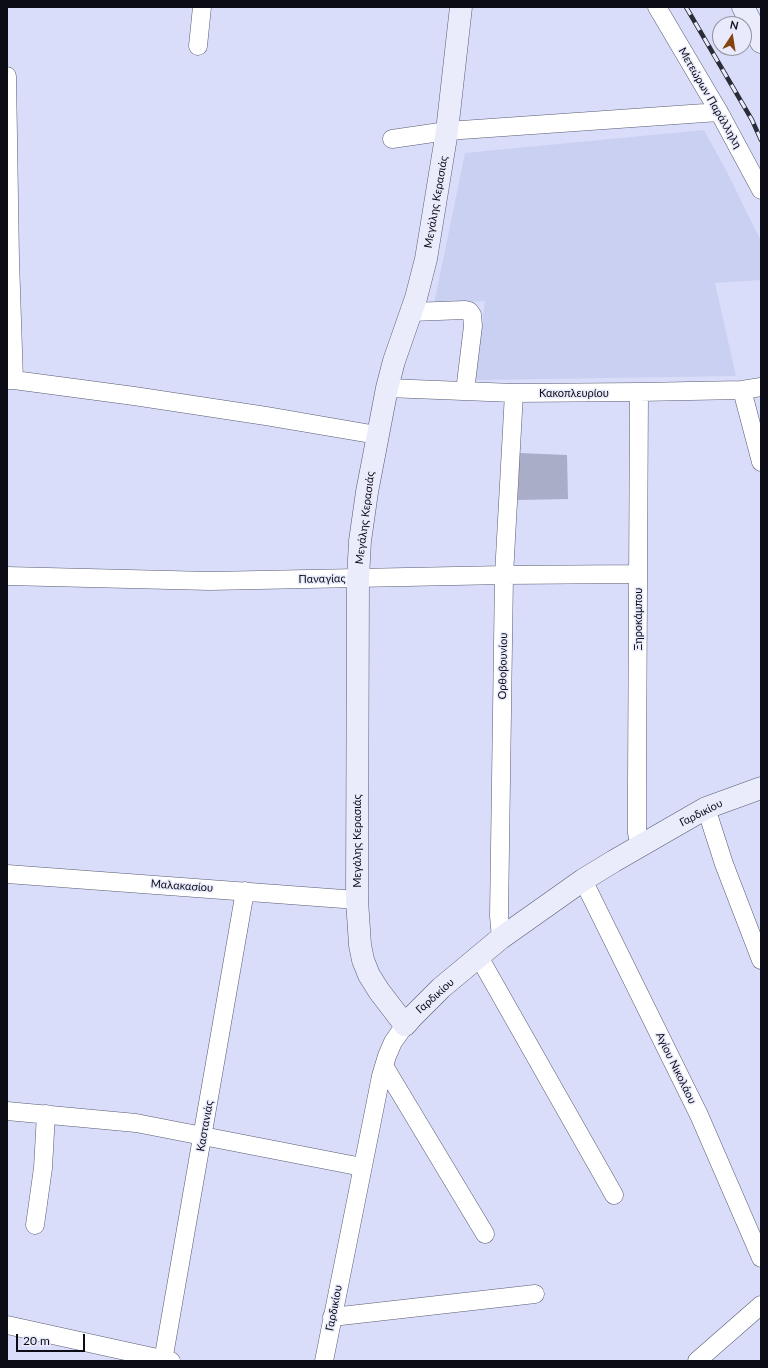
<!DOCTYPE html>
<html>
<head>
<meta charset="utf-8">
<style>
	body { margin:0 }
	#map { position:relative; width:768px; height:1368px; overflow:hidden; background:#d9ddf9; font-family:Lato,sans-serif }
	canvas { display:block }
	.frame { position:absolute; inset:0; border:8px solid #0b0c15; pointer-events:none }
	.north { position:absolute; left:712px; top:16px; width:40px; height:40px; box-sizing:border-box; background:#e9ebfc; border:1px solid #9092a0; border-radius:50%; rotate:12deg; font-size:11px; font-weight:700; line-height:16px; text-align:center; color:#0b0c15 }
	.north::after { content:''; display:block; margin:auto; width:14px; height:18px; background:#85440e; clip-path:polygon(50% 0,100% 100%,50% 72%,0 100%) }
	.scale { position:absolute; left:16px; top:1334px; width:69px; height:18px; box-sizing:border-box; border:2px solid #0b0c15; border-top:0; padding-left:5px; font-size:12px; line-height:14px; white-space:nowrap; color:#0b0c15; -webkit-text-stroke:3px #e9ebfc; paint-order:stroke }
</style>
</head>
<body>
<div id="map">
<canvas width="768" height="1368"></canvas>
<div class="frame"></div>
<div class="north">N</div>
<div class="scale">20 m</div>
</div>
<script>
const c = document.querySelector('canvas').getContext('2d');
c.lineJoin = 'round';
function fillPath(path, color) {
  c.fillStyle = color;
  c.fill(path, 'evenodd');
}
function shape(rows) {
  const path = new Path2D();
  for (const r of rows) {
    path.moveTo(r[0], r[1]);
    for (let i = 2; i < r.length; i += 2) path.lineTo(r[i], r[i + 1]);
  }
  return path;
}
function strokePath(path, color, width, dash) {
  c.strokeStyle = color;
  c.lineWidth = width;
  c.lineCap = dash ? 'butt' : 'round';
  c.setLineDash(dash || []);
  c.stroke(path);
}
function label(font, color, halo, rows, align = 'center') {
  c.font = font + ' Lato,sans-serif';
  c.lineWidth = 3;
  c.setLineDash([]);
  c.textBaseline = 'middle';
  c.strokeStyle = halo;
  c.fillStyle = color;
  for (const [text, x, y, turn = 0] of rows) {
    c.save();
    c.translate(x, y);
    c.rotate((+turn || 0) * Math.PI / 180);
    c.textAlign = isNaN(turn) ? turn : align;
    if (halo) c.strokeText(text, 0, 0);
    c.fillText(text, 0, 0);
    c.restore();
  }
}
const built = shape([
	[704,130,727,172,761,241,761,280,715,283,736,376,475,380,485,301,434,304,465,153]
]);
const building = shape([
	[519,453,567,455,568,499,518,500]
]);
const street = shape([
	[657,7,719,112,761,190],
	[198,46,202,7],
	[7,76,10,260,14,380],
	[392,139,447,131,719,112],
	[411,312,465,310,469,311,472,315,473,326,465,391],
	[7,380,14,380,134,396,266,416,377,435],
	[387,388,514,393,639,392,742,390,761,387],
	[742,390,761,462],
	[639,392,637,783,637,833,640,846],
	[7,576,210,581,504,575,638,574],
	[706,808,724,864,761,960],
	[7,874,357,900],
	[583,880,699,1115,761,1258],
	[501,938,499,916,504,575,514,393],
	[479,957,614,1195],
	[384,1066,485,1234],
	[7,1111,136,1123,362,1167],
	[35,1225,43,1168,46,1114],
	[332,1317,535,1294],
	[7,1325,171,1361],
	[163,1361,245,891],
	[324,1361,381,1076,387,1056,393,1042,405,1025],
	[697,1361,761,1305]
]);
const secondary = shape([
	[461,7,447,131,426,259,416,298,394,361,387,388,367,492,360,541,358,578,357,900,360,945,363,960,369,975,379,991,405,1025,413,1016,441,988,501,938,583,880,614,861,706,808,761,788],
	[743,7,761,42]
]);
const rail = shape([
	[686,7,752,120,761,140]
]);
const streetNames = [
	["Μετεώρων Παράλληλη",710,98,60],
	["Μεγάλης Κερασιάς",436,202,-80],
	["Κακοπλευρίου",574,393],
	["Μεγάλης Κερασιάς",365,518,-83],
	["Παναγίας",322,579,-1],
	["Ξηροκάμπου",638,619,-90],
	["Ορθοβουνίου",503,666,-89],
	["Γαρδικίου",701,813,-27],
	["Μεγάλης Κερασιάς",357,841,-90],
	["Μαλακασίου",182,886,4],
	["Γαρδικίου",435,996,-42],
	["Αγίου Νικολάου",676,1068,64],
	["Καστανιάς",205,1126,-80],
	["Γαρδικίου",334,1308,-79]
];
fillPath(built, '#cad0f2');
fillPath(building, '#a9adc7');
strokePath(street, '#575b72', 19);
strokePath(secondary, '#575b72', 23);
strokePath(street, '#fff', 18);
strokePath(secondary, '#eaecfb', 22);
strokePath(rail, '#2a2c37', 4.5);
strokePath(rail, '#e9ebfc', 3, [9]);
label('11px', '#0b0c15', '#e9ebfc', streetNames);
</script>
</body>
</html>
